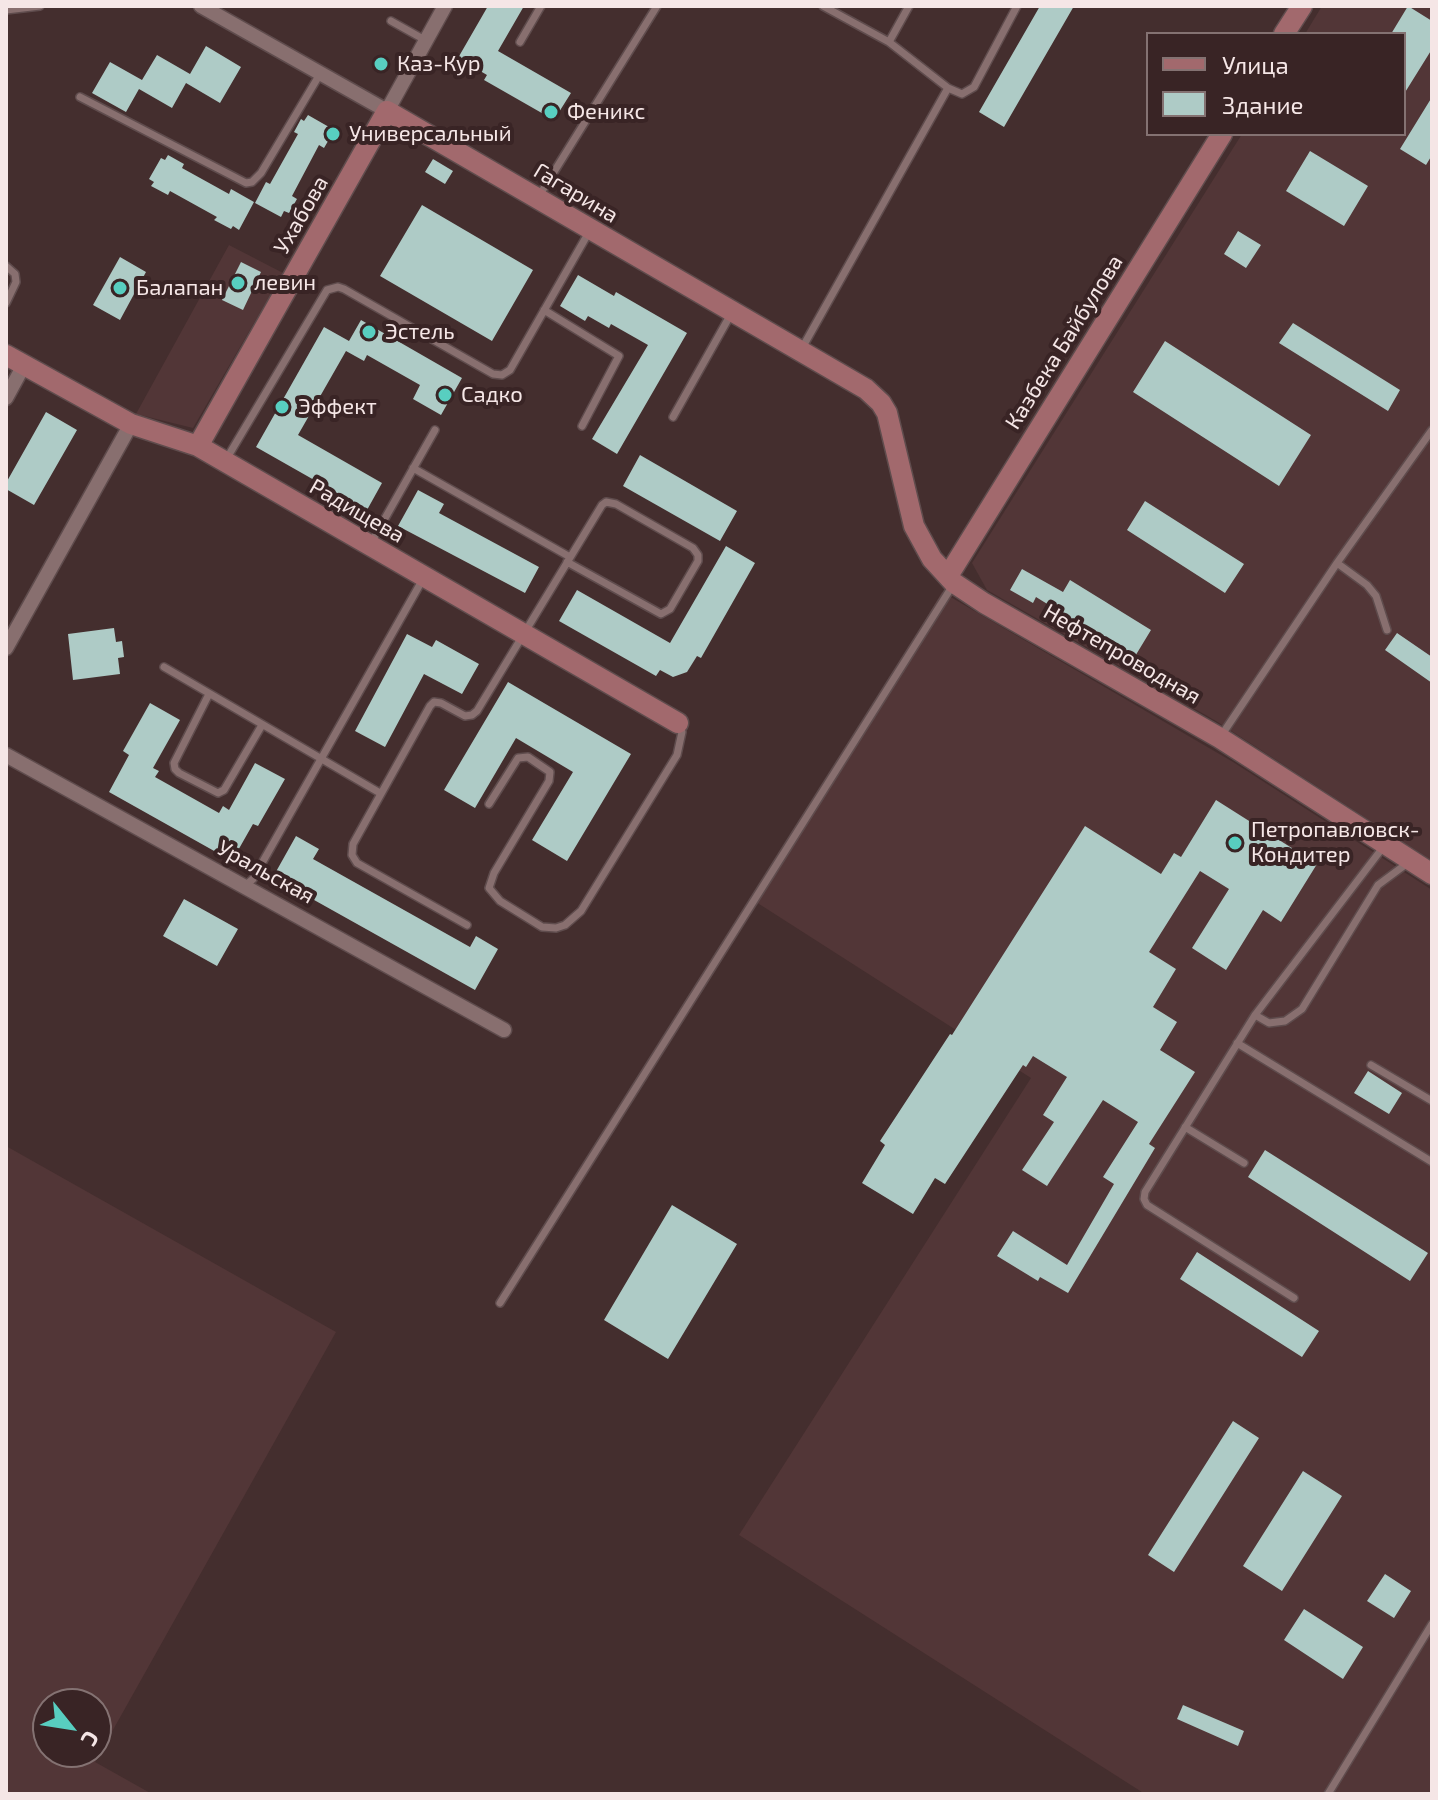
<!DOCTYPE html>
<html>
<head>
<meta charset="utf-8">
<style>
	body { margin:0 }
	#map { position:relative; width:1438px; height:1800px; overflow:hidden; background:#442e2e; font-family:"Exo 2",sans-serif }
	canvas { display:block }
	.frame { position:absolute; inset:0; border:8px solid #f5e6e6; pointer-events:none }
	.legend { position:absolute; left:1146px; top:32px; width:260px; height:104px; box-sizing:border-box; background:#392425; border:2px solid #847272; margin:0; padding:10px 14px; list-style:none; font-size:24px; color:#f5e6e6 }
	.legend li { display:flex; align-items:center; gap:16px; height:40px }
	.legend b { width:40px; border:2px solid #847272 }
	.north { position:absolute; left:32px; top:1688px; width:80px; height:80px; box-sizing:border-box; background:#392425; border:2px solid #847272; border-radius:50%; rotate:120deg; font-size:22px; font-weight:700; line-height:32px; text-align:center; color:#f5e6e6 }
	.north::after { content:''; display:block; margin:auto; width:28px; height:36px; background:#58cec0; clip-path:polygon(50% 0,100% 100%,50% 72%,0 100%) }
</style>
</head>
<body>
<div id="map">
<canvas width="1438" height="1800"></canvas>
<div class="frame"></div>
<ul class="legend">
<li><b style="height:10px;background:#a2696d"></b>Улица</li>
<li><b style="height:22px;background:#aecbc6"></b>Здание</li>
</ul>
<div class="north">С</div>
</div>
<script>
const c = document.querySelector('canvas').getContext('2d');
c.lineJoin = 'round';
function fillPath(path, color) {
  c.fillStyle = color;
  c.fill(path, 'evenodd');
}
function shape(rows) {
  const path = new Path2D();
  for (const r of rows) {
    path.moveTo(r[0], r[1]);
    for (let i = 2; i < r.length; i += 2) path.lineTo(r[i], r[i + 1]);
  }
  return path;
}
function strokePath(path, color, width, dash) {
  c.strokeStyle = color;
  c.lineWidth = width;
  c.lineCap = dash ? 'butt' : 'round';
  c.setLineDash(dash || []);
  c.stroke(path);
}
function label(font, color, halo, rows, align = 'center') {
  c.font = font + ' "Exo 2",sans-serif';
  c.lineWidth = 8;
  c.setLineDash([]);
  c.textBaseline = 'middle';
  c.strokeStyle = halo;
  c.fillStyle = color;
  for (const [text, x, y, turn = 0] of rows) {
    c.save();
    c.translate(x, y);
    c.rotate((+turn || 0) * Math.PI / 180);
    c.textAlign = isNaN(turn) ? turn : align;
    if (halo) c.strokeText(text, 0, 0);
    c.fillText(text, 0, 0);
    c.restore();
  }
}
const built = shape([
	[1322,6,1432,6,1432,861,1216,721,987,590,972,563,1242,134,1404,134,1404,34,1305,34],
	[229,245,283,273,193,428,136,414],
	[942,592,1233,762,1432,890,1432,1794,1145,1794,739,1535,1031,1078,756,902],
	[6,1146,336,1332,95,1762,152,1794,6,1794],
	[48,1704,96,1704,96,1752,48,1752]
]);
const building = shape([
	[488,6,524,6,498,51,571,93,554,120,484,80,487,75,458,58],
	[1040,6,1074,6,1004,127,979,112],
	[1408,6,1432,21,1432,49,1404,94,1404,34,1391,34],
	[206,46,241,67,220,103,186,83,172,108,139,89,126,112,92,93,110,62,142,80,157,55,190,74],
	[1432,97,1432,155,1426,165,1400,149],
	[308,115,329,127,326,133,331,136,324,148,319,145,292,196,297,199,289,213,284,211,281,217,255,203,266,182,270,184,298,134,294,132,301,119,304,121],
	[1310,151,1368,186,1344,226,1286,191],
	[168,155,184,164,182,168,229,194,231,189,254,202,239,230,233,226,231,229,214,220,217,217,170,191,168,195,151,186,154,182,149,179,161,158,165,160],
	[433,159,453,171,445,184,425,172],
	[422,205,533,270,492,341,380,276],
	[1238,231,1261,245,1246,268,1224,254],
	[120,257,146,272,120,320,93,305],
	[241,262,261,272,243,310,222,300],
	[578,275,614,296,616,292,687,333,617,454,592,439,648,345,611,324,609,328,588,316,585,321,560,306],
	[361,320,462,378,441,415,413,399,420,385,367,355,364,361,346,351,298,435,382,483,367,510,256,447,324,327,349,341],
	[1293,323,1400,390,1388,411,1279,343],
	[1165,341,1311,435,1279,486,1133,392],
	[46,412,77,430,34,505,6,489,6,483],
	[640,455,737,511,720,541,623,486],
	[418,490,444,504,439,513,539,567,525,593,398,526],
	[1145,501,1244,564,1225,593,1127,530],
	[726,546,755,563,701,658,697,656,687,672,673,677,660,670,656,676,559,621,577,590,670,643],
	[1022,569,1063,592,1070,580,1151,630,1134,658,1036,597,1033,603,1010,590],
	[114,628,116,642,122,641,124,657,118,658,120,674,73,680,68,634],
	[1397,633,1432,657,1432,683,1385,650],
	[407,634,432,647,436,640,479,664,462,694,424,674,385,747,355,731],
	[508,682,631,754,567,861,532,840,573,772,516,738,475,808,444,790],
	[150,703,180,720,153,768,159,771,155,777,219,813,223,806,229,810,255,763,285,779,258,826,253,824,232,861,109,792,129,755,123,751],
	[1216,800,1317,864,1281,922,1263,910,1226,970,1192,948,1229,889,1200,871,1149,952,1176,969,1153,1007,1177,1022,1160,1050,1195,1072,1149,1144,1155,1148,1068,1293,1040,1277,1038,1281,997,1256,1013,1231,1067,1265,1114,1184,1103,1177,1138,1122,1103,1100,1047,1186,1022,1170,1054,1122,1043,1115,1067,1077,1033,1056,1026,1067,1023,1065,945,1184,935,1178,913,1214,862,1183,885,1145,880,1141,950,1034,952,1035,1085,826,1161,874,1174,853,1181,857],
	[296,836,319,849,313,859,470,947,476,936,498,949,475,990,273,877],
	[184,899,238,929,217,966,163,936],
	[1368,1071,1402,1093,1389,1114,1354,1093],
	[1265,1150,1428,1253,1410,1281,1248,1177],
	[672,1205,737,1244,668,1359,604,1320],
	[1197,1252,1319,1331,1302,1357,1180,1279],
	[1233,1421,1259,1438,1174,1572,1148,1555],
	[1303,1471,1342,1496,1282,1591,1243,1566],
	[1385,1574,1411,1591,1394,1618,1367,1601],
	[1304,1609,1363,1647,1343,1679,1284,1640],
	[1183,1705,1244,1731,1238,1746,1177,1719]
]);
const lane = shape([
	[823,6,889,42,909,6],
	[6,10,40,6],
	[391,21,425,40],
	[520,42,541,6],
	[889,42,948,88],
	[80,97,246,183,252,182,261,173,320,74],
	[539,196,657,6],
	[6,266,15,274,16,282,6,303],
	[544,310,619,356,582,426],
	[801,350,948,88,962,94,974,87,1017,6],
	[673,417,731,314],
	[227,458,327,290,338,287,344,289,493,374,502,375,510,370,589,232],
	[413,468,570,557],
	[371,543,435,430],
	[1337,563,1367,585,1376,596,1387,630],
	[164,667,380,793],
	[209,694,174,763,175,769,179,773,218,793,224,790,262,725],
	[1221,736,1337,563,1432,430],
	[489,804,518,758,528,757,550,772,549,781,494,873,489,888,500,901,542,927,556,928,565,925,581,911,677,755,682,732,679,725],
	[246,885,253,879,423,579],
	[467,925,357,863,352,855,353,844,430,706,434,702,441,703,465,716,472,715,477,711,602,505,606,502,616,504,693,548,698,555,698,561,670,609,661,614,567,562],
	[1255,1015,1269,1023,1285,1021,1302,1009,1378,885,1409,862],
	[1237,1043,1432,1162],
	[1371,1065,1432,1101],
	[1185,1127,1244,1163],
	[1294,1298,1147,1205,1144,1199,1145,1192,1255,1015,1384,846],
	[500,1303,953,585],
	[1328,1794,1432,1624]
]);
const street = shape([
	[201,6,387,111,445,6],
	[6,398,24,365],
	[6,648,131,424],
	[6,755,504,1030]
]);
const secondary = shape([
	[1284,34,1302,6],
	[6,355,131,424,198,446,678,723],
	[198,446,387,111,866,389,881,403,887,413,914,526,932,559,954,583,984,603,1220,738,1432,874],
	[948,576,1222,134]
]);
const markers = [
	[381,64,8,"#58cec0"],
	[551,112,8,"#58cec0"],
	[333,134,8,"#58cec0"],
	[238,283,8,"#58cec0"],
	[120,288,8,"#58cec0"],
	[369,332,8,"#58cec0"],
	[445,395,8,"#58cec0"],
	[282,407,8,"#58cec0"],
	[1235,843,8,"#58cec0"]
];
const poiNames = [
	["Каз-Кур",397,64],
	["Феникс",567,112],
	["Универсальный",349,134],
	["левин",254,283],
	["Балапан",136,288],
	["Эстель",385,332],
	["Садко",461,395],
	["Эффект",298,407],
	["Петропавловск-",1251,830],
	["Кондитер",1251,855]
];
const streetNames = [
	["Гагарина",576,193,31],
	["Ухабова",301,215,-60],
	["Казбека Байбулова",1064,342,-58],
	["Радищева",357,511,30],
	["Нефтепроводная",1122,654,30],
	["Уральская",266,872,29]
];
fillPath(built, '#523637');
fillPath(building, '#aecbc6');
strokePath(lane, '#5f4c4d', 10);
strokePath(street, '#5f4c4d', 17);
strokePath(secondary, '#5f4c4d', 23);
strokePath(lane, '#886f6f', 7);
strokePath(street, '#886f6f', 14);
strokePath(secondary, '#a2696d', 20);
for (const [x, y, r, color] of markers) {
  const dot = new Path2D();
  dot.arc(x, y, r, 0, 2 * Math.PI);
  c.fillStyle = color;
  c.fill(dot);
  strokePath(dot, '#392425', 3);
}
label('22px', '#f5e6e6', '#392425', poiNames, 'left');
label('22px', '#f5e6e6', '#392425', streetNames);
</script>
</body>
</html>
